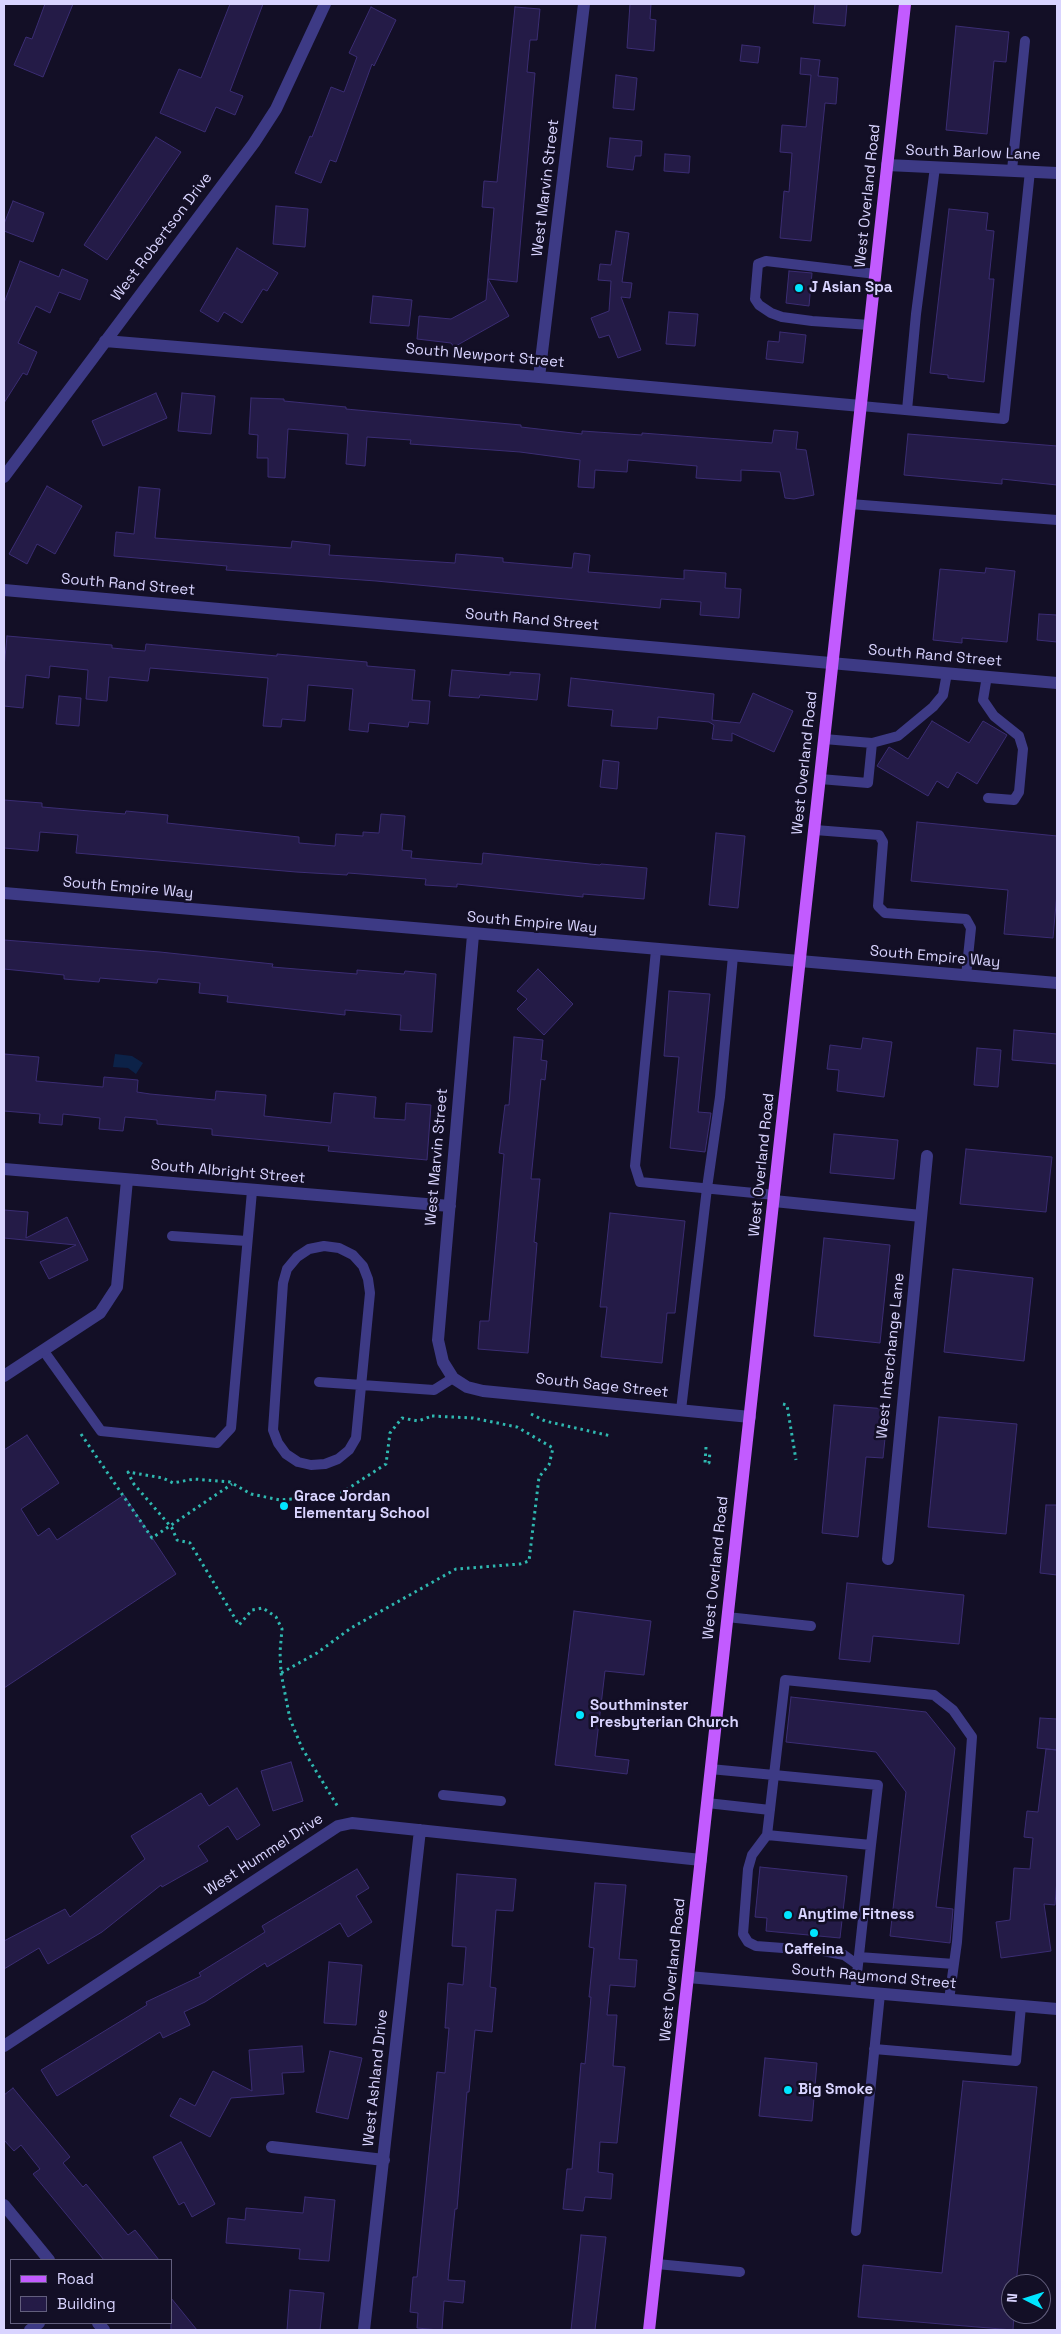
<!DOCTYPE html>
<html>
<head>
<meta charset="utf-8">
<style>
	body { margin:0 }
	#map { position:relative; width:1061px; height:2334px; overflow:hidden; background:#130f26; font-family:"Space Grotesk",sans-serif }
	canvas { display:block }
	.frame { position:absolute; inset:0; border:5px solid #d9d4ff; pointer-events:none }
	.legend { position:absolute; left:10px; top:2259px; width:162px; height:65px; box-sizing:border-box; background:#130f26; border:1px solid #625e7d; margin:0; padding:6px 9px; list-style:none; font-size:15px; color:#d9d4ff }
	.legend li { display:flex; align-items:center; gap:10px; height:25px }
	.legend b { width:25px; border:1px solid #625e7d }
	.north { position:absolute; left:1001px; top:2274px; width:50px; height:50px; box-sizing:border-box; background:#130f26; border:1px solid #625e7d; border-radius:50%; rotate:275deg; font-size:14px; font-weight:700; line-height:20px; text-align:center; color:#d9d4ff }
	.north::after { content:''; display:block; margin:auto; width:18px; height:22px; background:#00e5ff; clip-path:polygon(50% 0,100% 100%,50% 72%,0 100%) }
</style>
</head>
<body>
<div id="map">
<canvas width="1061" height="2334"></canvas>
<div class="frame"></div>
<ul class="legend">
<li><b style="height:6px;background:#c25bff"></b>Road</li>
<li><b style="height:14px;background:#241b47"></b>Building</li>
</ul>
<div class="north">N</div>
</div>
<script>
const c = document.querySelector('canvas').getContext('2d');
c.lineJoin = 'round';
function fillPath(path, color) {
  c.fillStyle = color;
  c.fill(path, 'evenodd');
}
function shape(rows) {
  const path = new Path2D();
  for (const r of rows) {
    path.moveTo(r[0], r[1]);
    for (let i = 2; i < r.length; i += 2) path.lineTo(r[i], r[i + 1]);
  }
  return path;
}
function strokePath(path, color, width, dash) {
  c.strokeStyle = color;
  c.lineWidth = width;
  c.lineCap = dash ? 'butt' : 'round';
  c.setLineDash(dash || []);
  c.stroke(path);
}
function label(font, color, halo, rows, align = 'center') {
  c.font = font + ' "Space Grotesk",sans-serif';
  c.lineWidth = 5;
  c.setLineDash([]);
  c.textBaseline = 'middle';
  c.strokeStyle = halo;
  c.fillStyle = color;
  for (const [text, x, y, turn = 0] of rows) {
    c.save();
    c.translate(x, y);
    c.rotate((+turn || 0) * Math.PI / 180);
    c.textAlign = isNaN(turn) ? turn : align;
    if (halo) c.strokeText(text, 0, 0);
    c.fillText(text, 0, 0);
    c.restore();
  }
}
const water = shape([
	[115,1054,132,1056,143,1063,136,1074,128,1068,113,1067]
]);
const building = shape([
	[45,4,73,4,43,77,14,65,26,37,32,39,45,4],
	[230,4,263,4,230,91,243,96,235,115,216,107,205,132,160,113,179,69,201,78,230,4],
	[630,4,651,4,650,19,656,20,654,51,627,48,630,4],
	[815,4,847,4,845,26,813,23,815,4],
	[371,7,396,20,374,66,372,64,336,162,330,160,321,183,295,173,310,136,312,137,331,87,344,92,357,57,349,53,371,7],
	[515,7,540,9,537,40,530,40,527,72,535,73,517,282,488,279,509,316,454,347,451,343,417,339,419,316,451,319,486,300,494,208,482,207,484,181,497,182,515,7],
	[956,26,1009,32,1006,62,994,61,987,134,946,130,956,26],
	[742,45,760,47,758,63,740,61,742,45],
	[801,58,820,60,818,76,838,78,836,104,825,103,811,241,780,238,784,191,789,192,792,153,780,152,782,125,806,127,811,75,800,74,801,58],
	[616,75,637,78,634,110,613,108,616,75],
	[156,137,181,152,107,260,84,245,156,137],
	[610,138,642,141,641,156,635,156,633,170,607,167,610,138],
	[665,154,690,156,689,173,664,171,665,154],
	[13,201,44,213,33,242,4,231,4,224,13,201],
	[276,206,308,209,305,247,273,244,276,206],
	[949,209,988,213,986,230,994,231,989,279,994,279,984,382,948,378,948,375,930,373,949,209],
	[616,231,629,233,622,282,632,283,630,298,621,297,641,350,618,358,609,335,599,338,591,318,609,311,611,281,598,280,600,264,611,265,616,231],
	[237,248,278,273,267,291,263,289,242,323,224,312,218,322,200,311,237,248],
	[20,261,59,277,62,269,88,280,80,300,59,292,50,313,36,306,18,343,37,352,27,375,23,373,4,403,4,303,20,261],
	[789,271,812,273,809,306,786,303,789,271],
	[373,296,412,300,409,326,370,323,373,296],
	[669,312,698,314,695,346,666,344,669,312],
	[780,332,806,335,803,363,766,359,768,341,779,342,780,332],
	[156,393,167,418,103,446,92,421,156,393],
	[182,393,215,396,211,434,178,431,182,393],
	[251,398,284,399,284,401,346,407,346,409,521,425,521,427,582,434,582,431,642,435,642,433,772,443,774,430,798,432,796,449,806,450,814,495,794,499,785,498,780,472,741,470,741,481,696,478,697,466,628,460,627,472,595,470,594,488,578,487,580,460,520,452,410,444,411,440,367,437,365,466,346,464,348,434,288,429,285,478,268,477,268,458,257,458,258,435,249,434,251,398],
	[908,434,1057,446,1057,485,1002,479,1002,484,904,475,908,434],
	[47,486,82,506,55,554,37,544,27,564,9,554,47,486],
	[139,487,160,489,155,538,291,548,292,541,330,545,329,555,455,563,456,554,503,558,503,562,572,568,574,553,590,555,588,572,684,579,684,570,726,573,725,588,741,589,739,618,700,615,701,602,661,599,660,608,376,581,226,570,227,566,114,556,116,532,134,534,139,487],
	[986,568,1015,571,1007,642,962,638,962,643,933,640,940,569,985,573,986,568],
	[1039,614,1057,615,1057,642,1037,640,1039,614],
	[7,636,112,645,112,648,145,651,146,644,277,656,277,654,367,662,367,666,415,670,412,700,430,701,428,724,409,722,408,727,369,723,368,732,349,730,353,689,308,685,305,721,282,719,281,727,263,726,268,678,150,668,148,681,109,677,107,701,86,699,88,670,50,666,49,678,26,675,23,708,4,706,4,668,7,636],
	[452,670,510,675,510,672,540,674,537,700,480,695,479,698,449,696,452,670],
	[571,678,714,694,712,720,740,723,753,693,793,711,774,752,732,733,732,741,712,739,714,725,709,722,658,717,657,729,611,726,613,710,568,706,571,678],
	[59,696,81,698,79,726,56,724,59,696],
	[932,721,969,743,983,721,1007,735,977,784,957,772,948,788,937,781,928,796,877,766,889,747,908,759,932,721],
	[603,760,619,762,617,789,600,787,603,760],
	[4,800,42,803,42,807,125,814,126,811,168,815,167,823,299,837,299,843,335,846,336,834,363,836,363,832,379,833,381,814,405,816,402,850,412,851,411,858,482,864,483,853,600,865,601,864,647,868,644,899,583,894,583,897,457,884,457,887,425,885,426,879,348,873,347,875,296,872,76,853,78,835,40,832,38,851,4,848,4,800],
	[917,822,1057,836,1057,893,1053,938,1004,934,1008,890,911,881,917,822],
	[716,833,745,836,738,908,709,905,716,833],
	[4,940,160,952,273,964,272,967,357,974,357,970,404,974,405,971,436,974,432,1032,400,1030,401,1015,345,1010,345,1015,227,1002,228,996,199,993,200,983,158,979,157,983,100,978,99,982,64,979,64,975,4,969,4,940],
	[538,969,573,1004,544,1035,517,1009,527,999,517,991,538,969],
	[669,991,710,994,698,1112,711,1113,705,1152,670,1148,679,1057,664,1056,669,991],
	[1014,1030,1057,1034,1057,1064,1012,1060,1014,1030],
	[514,1037,543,1040,541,1060,547,1061,545,1080,541,1079,531,1179,540,1179,534,1242,537,1243,528,1353,478,1349,480,1321,489,1321,504,1154,499,1153,505,1105,509,1105,514,1037],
	[863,1038,892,1042,884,1097,837,1091,839,1070,827,1069,830,1045,861,1049,863,1038],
	[977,1048,1001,1050,998,1087,974,1085,977,1048],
	[4,1054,39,1057,36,1081,103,1087,104,1077,138,1080,137,1092,150,1094,215,1100,216,1091,266,1095,264,1116,331,1123,334,1093,376,1097,374,1118,405,1120,406,1103,431,1105,427,1160,328,1151,329,1146,212,1135,212,1129,157,1124,157,1120,125,1117,123,1131,99,1129,100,1118,63,1114,62,1125,39,1123,40,1114,4,1111,4,1054],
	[834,1134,898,1140,894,1179,830,1173,834,1134],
	[966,1149,1052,1157,1046,1212,960,1204,966,1149],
	[4,1210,28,1212,26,1238,67,1217,88,1260,49,1279,40,1262,76,1245,4,1238,4,1210],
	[610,1213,685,1221,675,1313,667,1313,662,1363,601,1357,607,1307,600,1307,610,1213],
	[824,1238,890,1245,880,1343,814,1336,824,1238],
	[953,1269,1033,1278,1024,1361,944,1352,953,1269],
	[834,1405,888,1409,883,1458,866,1457,858,1537,822,1533,834,1405],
	[939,1417,1017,1424,1006,1534,928,1527,939,1417],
	[27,1435,59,1483,21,1509,38,1536,49,1528,57,1540,124,1495,176,1574,4,1688,4,1450,27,1435],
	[1046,1505,1057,1505,1057,1575,1040,1573,1046,1505],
	[847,1583,964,1595,959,1644,873,1636,870,1662,839,1659,847,1583],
	[574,1611,651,1621,644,1675,605,1671,595,1756,629,1760,627,1774,555,1765,574,1611],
	[791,1697,926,1712,955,1748,936,1907,953,1909,950,1943,890,1936,906,1792,876,1752,786,1742,791,1697],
	[1040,1718,1057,1719,1057,1750,1037,1748,1040,1718],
	[1046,1749,1057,1750,1057,1879,1055,1905,1044,1904,1051,1951,1001,1958,996,1922,1010,1920,1014,1868,1030,1869,1033,1838,1024,1837,1027,1811,1038,1812,1046,1749],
	[291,1762,303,1801,273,1811,261,1771,291,1762],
	[237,1788,260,1825,237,1840,228,1826,198,1846,208,1861,162,1887,161,1885,102,1932,48,1964,39,1948,4,1969,4,1941,65,1909,70,1917,145,1859,131,1836,201,1793,209,1806,237,1788],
	[760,1867,847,1876,840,1938,766,1931,767,1918,755,1917,760,1867],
	[357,1869,369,1888,356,1896,372,1922,348,1937,340,1923,267,1967,265,1963,205,2002,184,2012,190,2025,163,2038,160,2032,57,2096,41,2070,147,2005,146,2002,201,1976,199,1973,265,1932,262,1926,357,1869],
	[457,1874,516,1879,513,1911,496,1910,490,1987,496,1988,492,2032,475,2030,469,2092,467,2092,457,2209,455,2209,448,2280,465,2281,463,2303,444,2301,442,2330,439,2330,417,2328,418,2313,410,2312,413,2277,417,2277,437,2072,445,2073,449,2028,445,2028,448,1983,463,1985,466,1947,452,1946,457,1874],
	[595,1883,626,1885,619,1959,637,1960,635,1987,610,1985,607,2015,617,2015,613,2066,625,2067,617,2143,600,2142,598,2172,613,2174,611,2199,585,2197,583,2211,563,2209,567,2169,572,2169,581,2063,585,2064,591,1997,589,1997,594,1948,589,1947,595,1883],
	[329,1962,362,1965,356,2025,324,2023,329,1962],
	[302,2046,304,2072,282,2073,284,2094,231,2098,210,2137,170,2116,180,2098,195,2106,213,2071,252,2091,249,2050,302,2046],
	[330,2051,362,2058,348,2119,316,2112,330,2051],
	[765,2058,817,2063,812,2121,759,2116,765,2058],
	[963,2081,1037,2087,1016,2284,1011,2284,1011,2314,1014,2314,1013,2330,858,2317,863,2265,942,2273,963,2081],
	[13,2088,70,2157,63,2163,83,2187,86,2184,128,2235,135,2230,159,2260,104,2260,33,2174,40,2169,21,2145,14,2151,4,2140,4,2095,13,2088],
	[181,2142,215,2204,192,2217,184,2202,179,2205,153,2157,181,2142],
	[305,2197,335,2200,329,2261,299,2259,300,2249,226,2243,228,2218,245,2220,246,2208,303,2213,305,2197],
	[581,2235,606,2237,595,2330,571,2330,581,2235],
	[290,2290,324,2293,320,2330,287,2330,290,2290],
	[171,2298,197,2330,171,2330,171,2298]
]);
const path = shape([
	[783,1404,787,1405,796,1460],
	[531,1414,545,1421,611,1436],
	[432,1416,473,1418,517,1427,553,1448,549,1465,539,1477,529,1561,520,1564,456,1569,351,1628,317,1653,281,1673,280,1652,282,1629,276,1617,263,1608,252,1610,239,1625,190,1543,177,1540,172,1528,133,1483,128,1472,163,1478,173,1483,194,1479,230,1482,251,1494,280,1500,338,1495,386,1464,390,1433,402,1418,418,1421,432,1416],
	[81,1434,152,1538,232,1484],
	[706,1447,705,1463,709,1463,710,1451],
	[281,1673,290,1719,302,1748,338,1807]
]);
const service = shape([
	[1012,170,1025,41],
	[870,325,812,321,782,317,771,313,759,305,755,299,758,264,766,261,876,274],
	[861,406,1004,419,1030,171],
	[907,410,916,314,935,167],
	[850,504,1057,520],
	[987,676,983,700,994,716,1019,736,1023,749,1019,792,1014,800,988,798],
	[824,739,872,743,898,736,933,707,943,695,947,673],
	[820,779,868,783,872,743],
	[815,830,879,835,883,842,878,906,885,913,966,919,971,928,966,976],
	[656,950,635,1166,640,1182,775,1195],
	[172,1236,247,1241],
	[324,1246,339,1248,353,1255,363,1266,368,1279,370,1293,356,1438,349,1450,338,1459,325,1464,311,1465,298,1462,286,1454,278,1443,273,1430,283,1283,287,1269,297,1257,309,1249,324,1246],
	[43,1350,101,1431,217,1443,231,1428,252,1191],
	[319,1382,434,1390,453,1378],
	[681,1410,707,1188,720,1097,733,956],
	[727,1617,811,1626],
	[710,1769,774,1775,785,1680,934,1695,953,1710,972,1737,957,1942,949,2000],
	[774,1775,878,1785,871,1845,767,1835,774,1775],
	[443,1795,501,1801],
	[707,1803,770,1810],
	[767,1835,752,1855,748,1869,743,1934,748,1942,756,1946,823,1951,844,1955,858,1965],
	[859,1957,954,1964],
	[855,1992,871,1845],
	[874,2049,1016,2061,1021,2006],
	[856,2231,880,1994],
	[657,2264,740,2272]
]);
const minor = shape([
	[887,165,1057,173],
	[105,341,539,377,861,406],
	[539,377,584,4],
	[4,477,254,143,276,109,325,4],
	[4,590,1057,683],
	[4,893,1057,983],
	[473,935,438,1340,443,1362,453,1378,467,1387,483,1391,750,1417],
	[4,1169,450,1206],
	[774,1201,921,1216],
	[4,1376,100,1313,117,1287,127,1180],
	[888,1559,927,1156],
	[688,1977,1057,2009],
	[4,2046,338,1826,352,1823,701,1860],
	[272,2147,384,2160],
	[4,2205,49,2260],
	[98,2323,104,2330],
	[30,2330,39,2323],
	[364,2330,420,1830]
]);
const primary = shape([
	[649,2330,905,4]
]);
const markers = [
	[799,288,5,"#00e5ff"],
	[284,1506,5,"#00e5ff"],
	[580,1715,5,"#00e5ff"],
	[788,1915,5,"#00e5ff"],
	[814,1933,5,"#00e5ff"],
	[788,2090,5,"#00e5ff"]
];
const streetNames = [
	["South Barlow Lane",973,153,2],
	["West Marvin Street",546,188,-83],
	["West Overland Road",868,196,-84],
	["West Robertson Drive",162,237,-53],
	["South Newport Street",485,356,5],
	["South Rand Street",128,585,5],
	["South Rand Street",532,620,5],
	["South Rand Street",935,656,5],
	["West Overland Road",805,763,-84],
	["South Empire Way",128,888,5],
	["South Empire Way",532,923,5],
	["South Empire Way",935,957,5],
	["West Marvin Street",437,1157,-85],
	["West Overland Road",762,1165,-84],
	["South Albright Street",228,1172,5],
	["West Interchange Lane",891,1356,-84],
	["South Sage Street",602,1386,6],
	["West Overland Road",716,1568,-84],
	["West Hummel Drive",264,1855,-33],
	["West Overland Road",673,1970,-84],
	["South Raymond Street",874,1977,5],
	["West Ashland Drive",376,2078,-84]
];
const poiNames = [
	["J Asian Spa",809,288],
	["Grace Jordan",294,1497],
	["Elementary School",294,1514],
	["Southminster",590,1706],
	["Presbyterian Church",590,1723],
	["Anytime Fitness",798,1915],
	["Caffeina",814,1950,"center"],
	["Big Smoke",798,2090]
];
fillPath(water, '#0c2248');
fillPath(building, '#241b47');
strokePath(building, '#3b2d73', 1);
strokePath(path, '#2fb8b0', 3, [2.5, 4]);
strokePath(service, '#3d3a85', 10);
strokePath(minor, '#3d3a85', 12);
strokePath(primary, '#c25bff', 12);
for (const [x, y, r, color] of markers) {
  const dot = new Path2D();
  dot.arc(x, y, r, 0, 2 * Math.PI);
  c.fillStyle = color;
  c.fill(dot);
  strokePath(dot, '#130f26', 2);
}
label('15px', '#d9d4ff', '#130f26', streetNames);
label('bold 15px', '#d9d4ff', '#130f26', poiNames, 'left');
</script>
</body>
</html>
